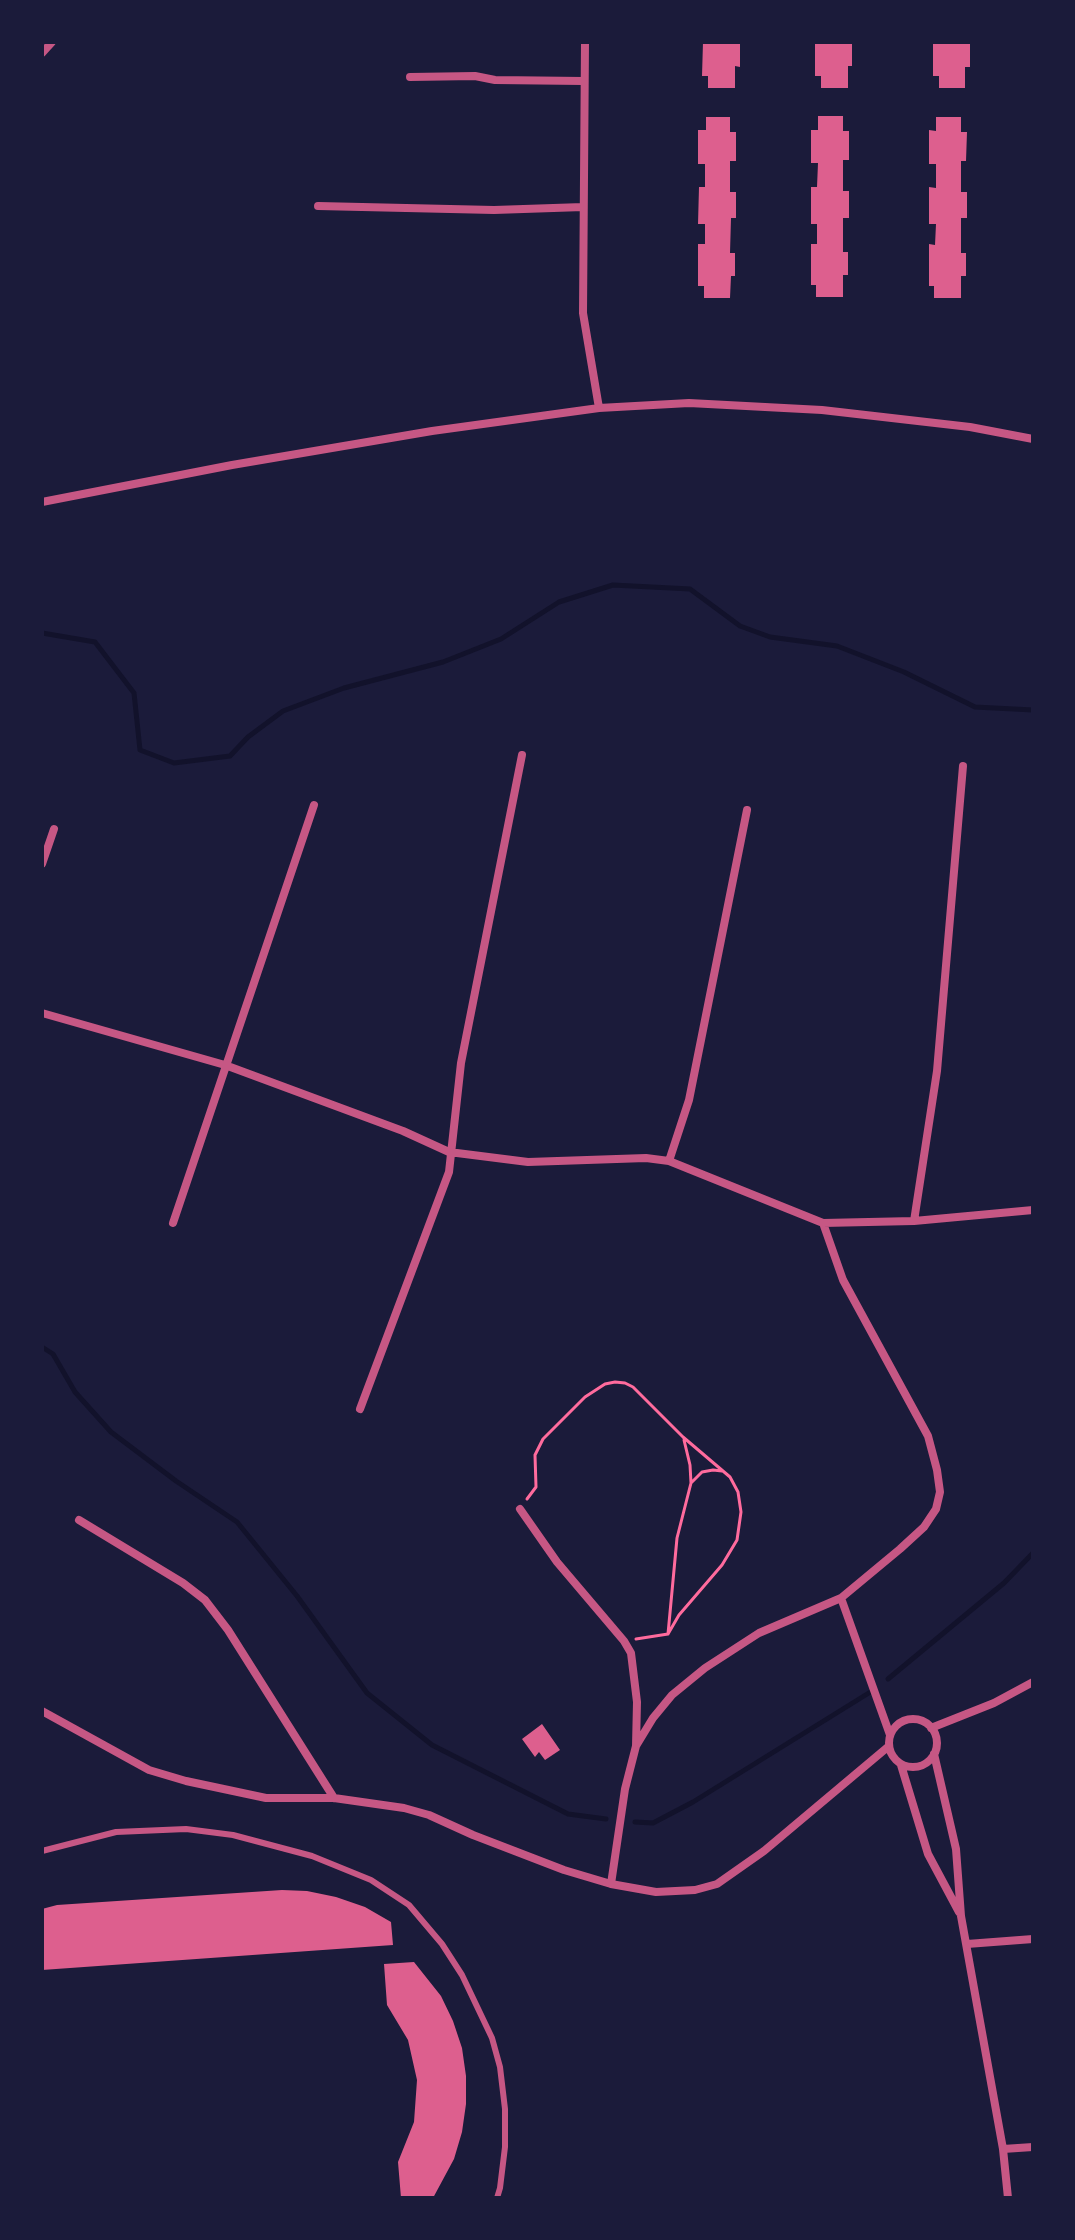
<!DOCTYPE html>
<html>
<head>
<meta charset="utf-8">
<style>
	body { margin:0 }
	#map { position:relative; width:1075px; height:2240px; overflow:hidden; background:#1b1b3a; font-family:"Noto Serif",serif }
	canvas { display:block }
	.frame { position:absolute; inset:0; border:44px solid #1b1b3a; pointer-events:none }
</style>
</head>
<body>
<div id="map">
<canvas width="1075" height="2240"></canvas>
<div class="frame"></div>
</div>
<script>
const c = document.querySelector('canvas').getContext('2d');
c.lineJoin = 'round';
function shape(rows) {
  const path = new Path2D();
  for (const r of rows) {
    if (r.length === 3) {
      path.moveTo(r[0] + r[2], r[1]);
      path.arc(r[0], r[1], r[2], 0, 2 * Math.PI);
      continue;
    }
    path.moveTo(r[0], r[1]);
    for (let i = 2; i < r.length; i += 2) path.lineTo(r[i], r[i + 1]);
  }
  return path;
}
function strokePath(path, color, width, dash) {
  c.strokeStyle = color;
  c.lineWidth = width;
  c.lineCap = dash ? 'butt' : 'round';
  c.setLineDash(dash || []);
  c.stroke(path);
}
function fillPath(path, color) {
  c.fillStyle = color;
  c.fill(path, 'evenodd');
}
const stream = shape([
	[42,633,95,642,134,693,140,750,174,763,230,756,248,737,283,711,344,688,443,662,501,639,559,602,613,585,690,589,740,626,770,637,837,646,904,672,975,707,1033,710],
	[42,1347,53,1354,75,1392,111,1432,176,1481,237,1522,297,1596,367,1693,432,1745,568,1814,606,1819],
	[888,1679,1004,1583,1033,1553],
	[635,1822,653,1823,693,1802,872,1691]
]);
const building = shape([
	[703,42,740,43,740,67,735,66,735,88,708,88,708,76,702,76],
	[815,42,852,43,852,66,848,66,848,88,821,88,821,76,815,76],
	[933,42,970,43,970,67,965,67,965,88,939,88,939,76,933,76],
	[818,116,843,116,843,131,849,131,849,160,843,160,843,191,849,191,849,218,843,218,843,252,848,252,848,275,843,275,843,297,816,297,816,285,811,285,811,244,817,244,817,224,811,224,811,187,817,187,818,163,811,163,811,130,818,130],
	[706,117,730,117,730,132,736,132,736,161,730,161,730,192,736,192,736,218,731,218,730,253,735,253,735,276,731,276,730,298,704,298,704,286,698,286,698,244,705,244,705,224,698,224,699,187,705,187,705,164,698,164,698,130,706,130],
	[936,117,961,117,961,132,967,132,966,161,961,161,961,192,967,192,967,218,961,218,961,253,966,253,966,276,961,276,961,298,934,298,934,286,929,286,929,244,935,245,936,224,929,224,929,187,936,188,936,164,929,164,929,130,936,131],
	[542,1724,560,1750,545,1760,539,1752,535,1757,522,1739],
	[282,1890,307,1891,336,1897,365,1907,391,1922,393,1945,42,1970,42,1909,57,1905],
	[414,1962,441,1996,453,2021,462,2048,466,2076,466,2104,462,2132,454,2159,433,2198,401,2198,398,2162,414,2122,417,2080,408,2040,387,2005,384,1964]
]);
const path = shape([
	[691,1483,702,1472,713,1470,722,1471],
	[527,1499,536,1487,535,1455,543,1439,585,1397,605,1384,615,1382,625,1383,633,1387,683,1437,730,1477,738,1492,741,1512,737,1540,722,1565,679,1615,668,1634],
	[636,1639,668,1634,677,1538,691,1483,690,1465,684,1440]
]);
const service = shape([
	[42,1851,116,1832,186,1829,233,1835,312,1856,371,1880,409,1905,442,1944,462,1975,492,2038,500,2067,505,2109,505,2147,500,2188,497,2198]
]);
const minor = shape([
	[585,42,583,313,599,408],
	[42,53,52,42],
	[410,77,475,76,495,80,583,81],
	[318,206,494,210,583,207],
	[42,502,232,465,432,431,599,408,689,403,822,410,970,427,1033,439],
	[42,864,54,829],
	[42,1013,225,1065,403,1131,449,1152,528,1162,646,1158,669,1161,823,1223,914,1221,1033,1210],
	[669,1161,689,1100,747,810],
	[914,1221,937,1071,963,766],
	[173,1223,314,805],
	[360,1409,449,1172,461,1063,522,755],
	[520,1509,557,1562,624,1641,631,1653,637,1702,636,1746],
	[79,1520,183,1583,205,1600,228,1630,334,1798],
	[841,1598,890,1735],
	[42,1711,149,1770,186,1781,266,1798,334,1798,404,1808,429,1815,473,1835,564,1870,611,1884,656,1892,695,1890,717,1884,764,1851,889,1746],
	[913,1743,24],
	[931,1728,994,1703,1033,1682],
	[934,1754,956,1849,961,1916,1003,2149,1008,2198],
	[901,1765,928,1854,959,1912],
	[611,1884,625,1789,636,1746,653,1718,672,1695,705,1668,759,1633,841,1598,900,1549,924,1527,936,1509,940,1492,937,1470,928,1436,843,1280,823,1223],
	[967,1944,1033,1939],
	[1003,2149,1033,2147]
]);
strokePath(stream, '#12122b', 5);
fillPath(building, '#dd5f8e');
strokePath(path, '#ff6b9d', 3);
strokePath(service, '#c65784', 6);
strokePath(minor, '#c65784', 8);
</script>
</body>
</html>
